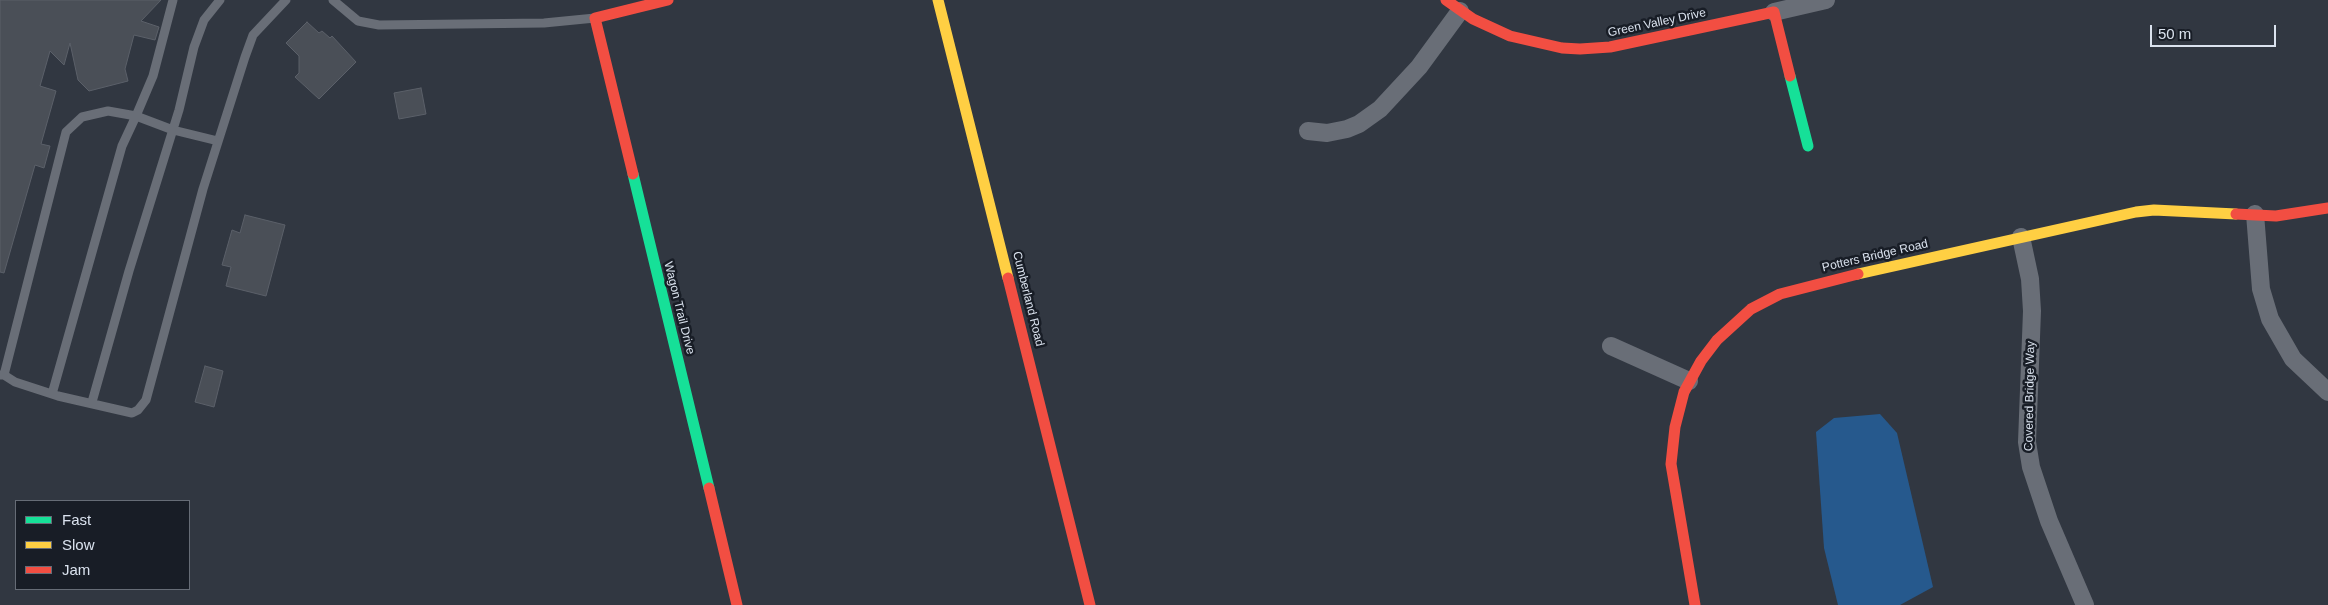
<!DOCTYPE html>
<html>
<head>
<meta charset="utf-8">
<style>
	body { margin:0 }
	#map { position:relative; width:2328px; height:605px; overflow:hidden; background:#313741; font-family:Helvetica,sans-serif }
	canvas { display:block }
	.legend { position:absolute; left:15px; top:500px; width:175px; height:90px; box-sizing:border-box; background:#181d26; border:1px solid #666c76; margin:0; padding:6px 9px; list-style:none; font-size:15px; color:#dae2ee }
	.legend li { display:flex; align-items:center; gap:10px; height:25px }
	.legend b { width:25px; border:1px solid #666c76 }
	.scale { position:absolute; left:2150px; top:25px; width:126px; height:22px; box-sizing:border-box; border:2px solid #dae2ee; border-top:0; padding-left:6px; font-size:15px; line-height:18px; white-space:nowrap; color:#dae2ee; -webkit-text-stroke:4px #181d26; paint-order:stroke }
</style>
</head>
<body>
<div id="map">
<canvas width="2328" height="605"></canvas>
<ul class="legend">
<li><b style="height:6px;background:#16e098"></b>Fast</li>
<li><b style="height:6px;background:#ffcf43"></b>Slow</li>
<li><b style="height:6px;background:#f24e42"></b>Jam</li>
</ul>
<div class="scale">50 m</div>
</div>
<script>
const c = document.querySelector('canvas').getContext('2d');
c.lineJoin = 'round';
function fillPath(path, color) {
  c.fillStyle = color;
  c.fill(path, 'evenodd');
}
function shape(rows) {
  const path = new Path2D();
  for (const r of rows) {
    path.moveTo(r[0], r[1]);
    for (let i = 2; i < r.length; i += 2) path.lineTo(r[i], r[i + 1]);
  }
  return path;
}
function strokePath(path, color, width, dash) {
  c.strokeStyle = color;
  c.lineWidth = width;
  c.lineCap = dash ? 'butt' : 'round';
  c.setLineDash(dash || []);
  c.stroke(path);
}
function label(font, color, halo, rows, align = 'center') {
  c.font = font + ' Helvetica,sans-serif';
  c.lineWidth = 5;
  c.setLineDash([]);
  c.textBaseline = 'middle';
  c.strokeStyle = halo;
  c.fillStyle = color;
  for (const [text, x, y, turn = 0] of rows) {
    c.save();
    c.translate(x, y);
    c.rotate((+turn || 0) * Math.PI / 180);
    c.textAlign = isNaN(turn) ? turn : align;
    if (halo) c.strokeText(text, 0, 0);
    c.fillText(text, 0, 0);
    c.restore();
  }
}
const water = shape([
	[1880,414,1897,433,1933,587,1900,605,1838,605,1824,548,1816,432,1834,418]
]);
const building = shape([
	[0,0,161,0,141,21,159,27,155,40,134,35,125,69,128,81,89,91,78,80,70,43,64,65,50,51,40,86,56,91,41,144,50,146,44,168,35,165,4,273,0,272,0,0],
	[307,22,319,33,322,31,330,38,332,36,356,62,319,99,295,77,299,73,299,56,286,43,307,22],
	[421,88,426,114,399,119,394,93,421,88],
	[245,215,285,225,266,296,226,286,231,267,222,265,232,230,240,233,245,215],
	[205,366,223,371,214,407,195,402,205,366]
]);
const lane = shape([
	[333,0,358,21,379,25,544,23,595,18],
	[0,375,4,375,66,132,82,117,108,111,136,116,153,76,173,0],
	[4,375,15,382,58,396,132,413,138,410,146,400,203,189,245,57,253,35,286,0],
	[52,394,122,146,136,116,173,130,218,141],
	[92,402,129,271,179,110,194,47,204,20,220,0]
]);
const street = shape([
	[1774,12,1826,0],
	[1308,131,1327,133,1347,129,1359,124,1380,109,1419,67,1460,11],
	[2255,214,2261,289,2270,319,2293,359,2328,392],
	[2021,237,2030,279,2032,311,2027,442,2031,467,2049,521,2085,605],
	[1611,346,1689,381]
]);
const fast = shape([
	[1790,76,1808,146],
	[633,174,709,488]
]);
const slow = shape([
	[938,0,1008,278],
	[1858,274,2136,212,2154,210,2236,214]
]);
const jam = shape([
	[1446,0,1473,19,1510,36,1562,48,1580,49,1610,47,1774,12,1790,76],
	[633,174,595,18,668,0],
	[2236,214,2276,216,2328,208],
	[1008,278,1090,605],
	[709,488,737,605],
	[1695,605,1671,464,1675,427,1684,392,1701,361,1717,340,1751,309,1780,294,1858,274]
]);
const streetNames = [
	["Green Valley Drive",1657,23,-12],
	["Potters Bridge Road",1875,256,-13],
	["Cumberland Road",1028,299,76],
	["Wagon Trail Drive",679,308,76],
	["Covered Bridge Way",2030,396,-89]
];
fillPath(water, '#26598d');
fillPath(building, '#4a4f57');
strokePath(building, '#5b6069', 1);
strokePath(lane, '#696e77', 9);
strokePath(street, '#696e77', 18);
strokePath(fast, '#16e098', 11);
strokePath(slow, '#ffcf43', 11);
strokePath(jam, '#f24e42', 11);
label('12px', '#dae2ee', '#181d26', streetNames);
</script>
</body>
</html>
